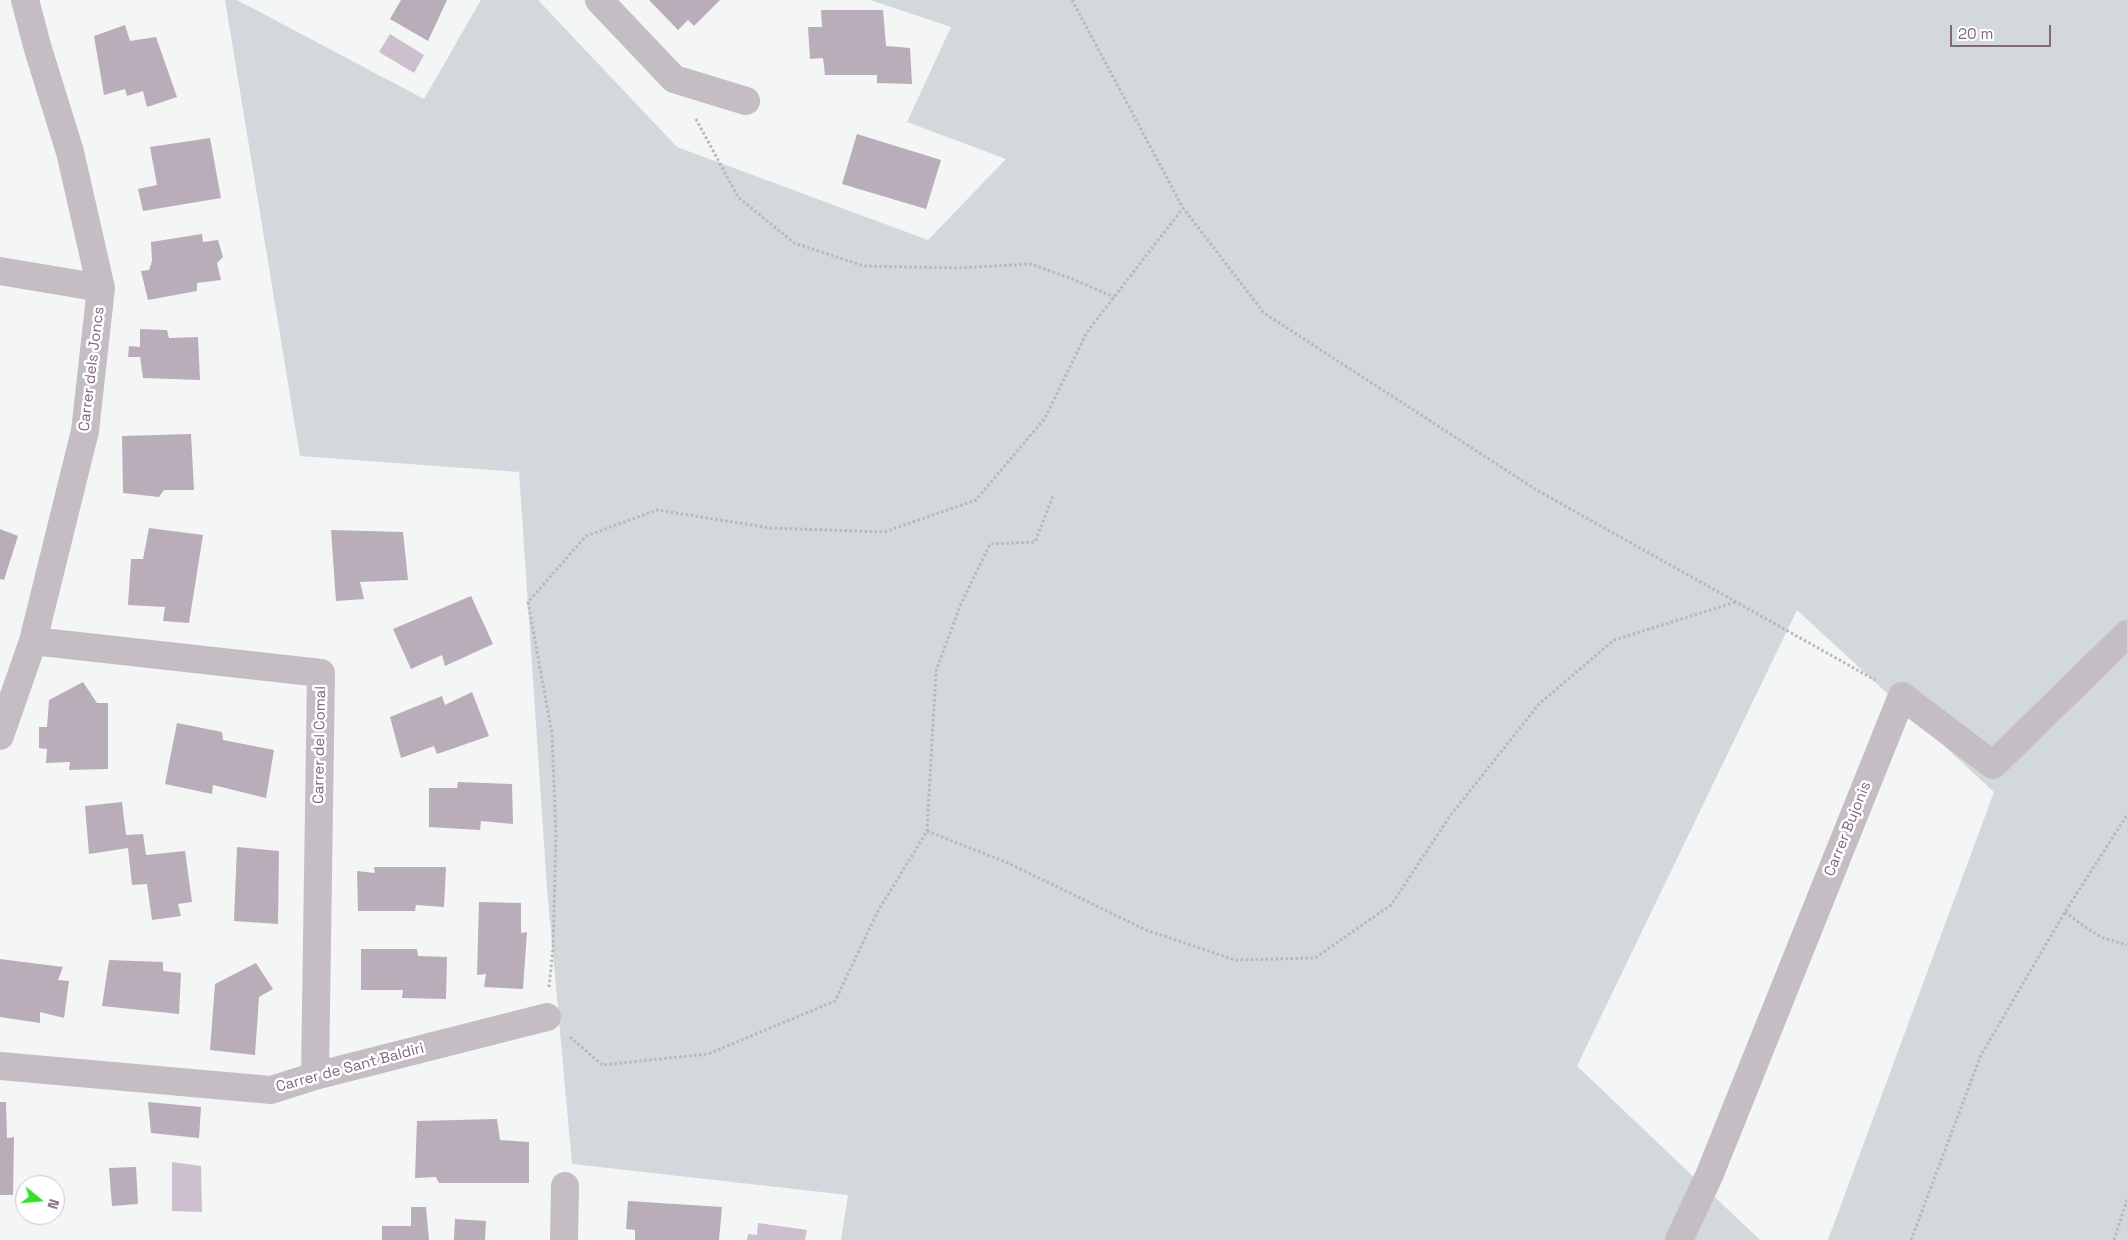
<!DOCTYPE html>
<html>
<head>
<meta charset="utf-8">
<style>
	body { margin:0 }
	#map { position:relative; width:2127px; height:1240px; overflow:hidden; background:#f3f6f5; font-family:"Space Grotesk",sans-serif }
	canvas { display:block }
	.north { position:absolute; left:15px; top:1175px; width:50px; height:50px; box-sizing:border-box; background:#fff; border:1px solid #cdc2cc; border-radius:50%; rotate:107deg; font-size:14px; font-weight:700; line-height:20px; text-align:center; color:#83667f }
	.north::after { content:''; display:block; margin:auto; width:18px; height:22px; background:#35df2a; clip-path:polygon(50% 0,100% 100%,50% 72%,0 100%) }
	.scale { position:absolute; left:1950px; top:25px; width:101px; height:22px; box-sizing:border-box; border:2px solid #83667f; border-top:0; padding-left:6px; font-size:15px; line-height:18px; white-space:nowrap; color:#83667f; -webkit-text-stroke:4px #fff; paint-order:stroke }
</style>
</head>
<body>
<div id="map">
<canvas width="2127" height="1240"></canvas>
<div class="north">N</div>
<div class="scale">20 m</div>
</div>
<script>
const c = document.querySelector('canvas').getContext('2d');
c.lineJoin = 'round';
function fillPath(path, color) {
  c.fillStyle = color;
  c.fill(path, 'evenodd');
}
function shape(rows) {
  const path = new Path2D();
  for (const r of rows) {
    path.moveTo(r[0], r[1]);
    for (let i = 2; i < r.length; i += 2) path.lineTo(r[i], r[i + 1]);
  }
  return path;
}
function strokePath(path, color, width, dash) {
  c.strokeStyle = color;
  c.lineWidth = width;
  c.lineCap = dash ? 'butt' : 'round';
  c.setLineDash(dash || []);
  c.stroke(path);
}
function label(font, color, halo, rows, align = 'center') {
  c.font = font + ' "Space Grotesk",sans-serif';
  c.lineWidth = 5;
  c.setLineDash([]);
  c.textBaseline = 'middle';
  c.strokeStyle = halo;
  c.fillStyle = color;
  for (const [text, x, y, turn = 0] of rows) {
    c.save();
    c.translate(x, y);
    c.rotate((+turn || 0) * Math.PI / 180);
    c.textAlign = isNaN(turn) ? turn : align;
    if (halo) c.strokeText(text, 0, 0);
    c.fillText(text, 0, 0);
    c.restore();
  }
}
const green = shape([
	[225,0,237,0,424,99,481,0,538,0,677,147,928,240,1006,159,907,122,951,27,870,0,2127,0,2127,1240,1828,1240,1994,792,1797,610,1577,1066,1760,1240,841,1240,848,1195,572,1164,547,888,519,472,300,456]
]);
const water = shape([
	[390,34,424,55,414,73,379,52],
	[172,1162,201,1166,202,1212,172,1211],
	[758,1223,807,1230,805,1240,747,1240,748,1234,757,1235]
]);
const building = shape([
	[401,0,447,0,428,41,390,19],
	[649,0,720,0,694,26,688,20,678,30],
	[821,10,883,10,886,46,910,48,912,84,877,83,877,75,825,75,823,58,810,59,808,27,822,27],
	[125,25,130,41,156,37,177,97,147,107,143,91,127,96,125,89,104,95,94,36],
	[857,134,941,160,926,209,842,184],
	[210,138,221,198,143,211,138,189,157,185,150,147],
	[202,234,203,242,218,240,223,257,217,263,221,280,197,283,197,291,148,300,141,271,149,270,152,261,151,242],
	[140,329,167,330,169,338,198,337,200,380,143,378,140,357,128,357,129,346,140,347],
	[191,434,194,490,164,490,159,497,123,493,122,436],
	[149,528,203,535,189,623,163,621,165,607,128,605,131,559,143,559],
	[0,529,18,536,4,580,0,579],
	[331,530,403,532,408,580,360,582,364,599,336,601],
	[471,596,493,644,445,666,442,655,411,669,393,629],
	[83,682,97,703,108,703,108,769,69,770,70,762,46,763,47,749,39,748,39,727,47,727,49,700],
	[472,692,489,736,437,754,434,746,401,758,390,717,442,696,445,705],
	[177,723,222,732,223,740,274,750,266,798,213,785,212,794,165,784],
	[458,782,512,784,513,824,481,821,480,830,429,827,429,788,457,788],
	[122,802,126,835,143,834,146,855,185,851,192,902,178,904,181,916,152,920,147,884,132,885,128,848,89,854,85,806],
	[237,847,279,851,278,924,234,921],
	[374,867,446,867,444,907,416,905,415,911,358,911,357,871,375,873],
	[479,902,521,903,521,933,527,932,523,989,484,987,486,974,477,975],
	[361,949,417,949,418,956,447,957,446,999,402,998,403,990,361,990],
	[0,959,63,967,58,980,69,981,64,1018,40,1012,40,1023,0,1017],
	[109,960,163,962,163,971,181,973,179,1014,102,1006],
	[256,963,273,989,259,997,255,1055,210,1050,215,984],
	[0,1102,6,1102,7,1138,14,1137,13,1195,0,1195],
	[148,1102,201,1107,199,1138,151,1133],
	[497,1119,500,1140,529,1142,529,1183,439,1183,436,1177,415,1178,417,1121],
	[136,1167,138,1204,112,1206,109,1168],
	[628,1201,722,1207,719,1240,635,1240,635,1230,626,1229],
	[411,1207,426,1207,429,1240,382,1240,382,1226,411,1226],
	[455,1219,486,1221,485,1240,454,1240]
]);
const path = shape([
	[1072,0,1183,208,1264,313,1535,489,1875,680],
	[696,119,738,197,794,243,864,266,958,268,1031,264,1072,279,1114,297],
	[927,831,1008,863,1146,930,1235,960,1315,958,1391,905,1450,816,1539,704,1614,640,1736,602],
	[2065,912,2085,927,2103,938,2127,945],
	[549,987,553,949,556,835,552,734,528,602,586,536,657,510,770,528,884,532,976,500,1045,418,1087,332,1183,208],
	[570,1037,602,1065,708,1054,835,1001,878,911,927,831,936,671,960,606,990,544,1035,542,1053,496],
	[1911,1240,1981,1055,2065,912,2127,815],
	[2114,1240,2127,1200]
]);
const street = shape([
	[599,0,674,79,746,101],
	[0,271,101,288],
	[33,641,321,673,315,1076],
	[0,736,33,641,85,431,101,288,70,152,38,49,25,0],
	[0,1066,271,1090,315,1076,547,1017],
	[564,1240,565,1186],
	[1679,1240,1709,1176,1902,696,1993,765,2127,634]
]);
const streetNames = [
	["Carrer dels Joncs",92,369,-83],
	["Carrer del Comal",320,745,-89],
	["Carrer Bujonis",1848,829,-68],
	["Carrer de Sant Baldiri",350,1068,-15]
];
fillPath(green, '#d2d8db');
fillPath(water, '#cdbfcd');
fillPath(building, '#b8adb8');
strokePath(path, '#bcb6bb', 3, [2.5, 2.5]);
strokePath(street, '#c5bdc4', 28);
label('15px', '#83667f', '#fff', streetNames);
</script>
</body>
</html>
